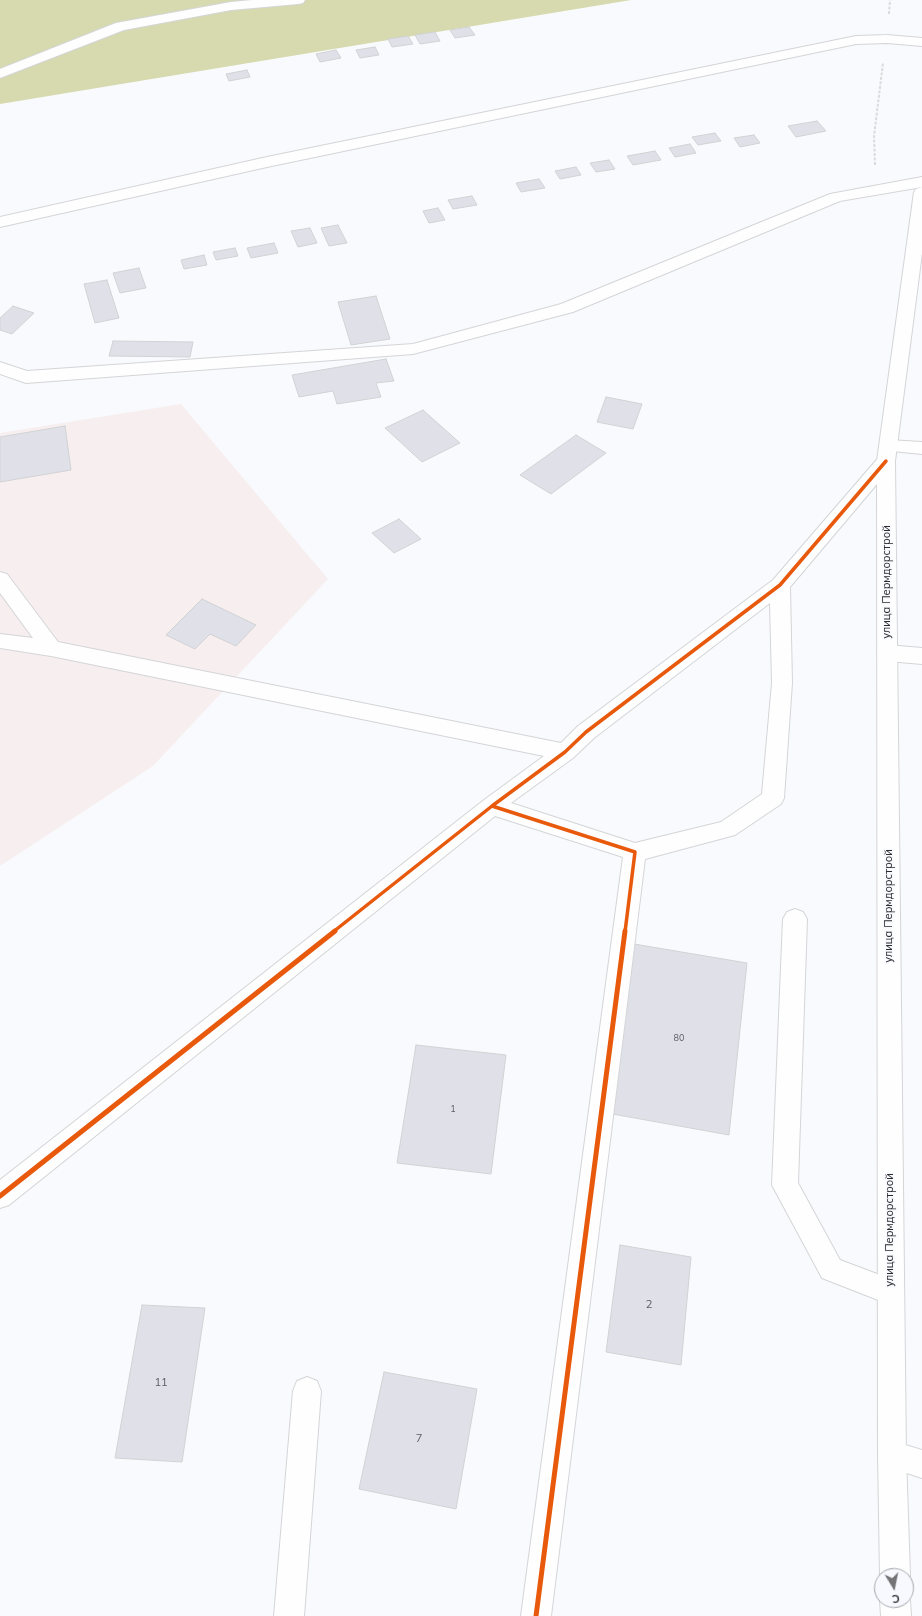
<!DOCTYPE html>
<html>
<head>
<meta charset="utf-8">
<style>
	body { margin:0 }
	#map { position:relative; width:922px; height:1616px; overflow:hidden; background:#f9fafd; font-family:Mulish,sans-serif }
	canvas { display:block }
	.north { position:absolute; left:874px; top:1568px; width:40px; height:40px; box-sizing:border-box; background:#f8f9fe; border:1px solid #a6a7ab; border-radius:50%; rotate:170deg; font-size:11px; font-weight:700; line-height:16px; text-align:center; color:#2c2c2e }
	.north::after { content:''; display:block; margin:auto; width:14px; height:18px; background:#747476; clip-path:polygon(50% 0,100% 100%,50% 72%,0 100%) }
</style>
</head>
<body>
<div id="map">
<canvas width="922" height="1616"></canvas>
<div class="north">С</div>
</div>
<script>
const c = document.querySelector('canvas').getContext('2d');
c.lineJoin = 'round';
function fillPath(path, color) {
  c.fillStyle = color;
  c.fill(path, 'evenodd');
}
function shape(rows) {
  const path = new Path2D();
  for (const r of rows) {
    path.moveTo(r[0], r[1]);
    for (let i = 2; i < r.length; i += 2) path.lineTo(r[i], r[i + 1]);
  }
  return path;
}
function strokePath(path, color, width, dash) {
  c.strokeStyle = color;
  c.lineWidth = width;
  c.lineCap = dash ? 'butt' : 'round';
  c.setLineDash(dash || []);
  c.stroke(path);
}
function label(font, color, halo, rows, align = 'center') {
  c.font = font + ' Mulish,sans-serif';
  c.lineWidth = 3;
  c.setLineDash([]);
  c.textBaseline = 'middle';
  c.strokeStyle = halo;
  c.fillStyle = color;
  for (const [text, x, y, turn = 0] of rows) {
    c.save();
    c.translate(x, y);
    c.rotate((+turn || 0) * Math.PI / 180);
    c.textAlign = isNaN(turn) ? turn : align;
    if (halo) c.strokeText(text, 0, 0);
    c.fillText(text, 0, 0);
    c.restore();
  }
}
const industrial = shape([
	[181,404,328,579,153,766,0,866,0,433]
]);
const forest = shape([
	[0,0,631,0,0,104]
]);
const building = shape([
	[469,27,475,35,455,38,450,30,469,27],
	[435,32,440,41,420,44,415,35,435,32],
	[408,36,413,44,392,47,388,39,408,36],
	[375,47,379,55,360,58,356,50,375,47],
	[336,50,341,58,320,62,316,54,336,50],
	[247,70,250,77,229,81,226,74,247,70],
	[817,121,826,131,796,137,788,126,817,121],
	[715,133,721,141,698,145,692,137,715,133],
	[754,135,760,143,740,147,734,138,754,135],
	[690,144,696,153,675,157,669,148,690,144],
	[655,151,661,160,633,165,627,156,655,151],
	[609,160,615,169,596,172,590,163,609,160],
	[576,167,581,175,560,179,555,171,576,167],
	[539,179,545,188,521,192,516,183,539,179],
	[472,196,477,205,453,209,448,200,472,196],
	[438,208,445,220,429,223,423,211,438,208],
	[338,225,347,243,329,246,321,228,338,225],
	[310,228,317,243,298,247,291,231,310,228],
	[274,243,278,253,251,258,247,248,274,243],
	[235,248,238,256,216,260,213,252,235,248],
	[204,255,207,265,184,269,181,260,204,255],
	[139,268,146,288,120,293,113,273,139,268],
	[107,280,119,318,95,323,84,284,107,280],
	[376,296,390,339,351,345,338,302,376,296],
	[13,306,34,313,12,334,0,330,0,318,13,306],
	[113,341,193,342,190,357,109,356,113,341],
	[386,359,394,381,376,383,381,397,337,404,333,391,299,397,292,375,386,359],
	[606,397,642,404,633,429,597,422,606,397],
	[423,410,460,443,422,462,385,428,423,410],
	[65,426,71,470,0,482,0,437,65,426],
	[576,435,606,453,551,494,520,475,576,435],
	[399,519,421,539,394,553,372,533,399,519],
	[202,599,256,625,236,646,210,634,195,649,166,635,202,599],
	[634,944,747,963,729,1135,607,1113,634,944],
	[416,1045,506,1055,491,1174,397,1163,416,1045],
	[620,1245,691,1257,681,1365,606,1352,620,1245],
	[142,1305,205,1308,182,1462,115,1458,142,1305],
	[384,1372,477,1389,456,1509,359,1489,384,1372]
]);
const path = shape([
	[889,14,890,0],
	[875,165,874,136,883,63]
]);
const minor = shape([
	[252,0,305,0,303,3,298,4,231,10,124,30,0,78,0,69,116,23,231,2,252,0],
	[887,35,922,38,922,46,887,43,856,44,267,167,0,227,0,217,267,157,856,36,887,35],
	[922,177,922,187,840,201,573,312,413,354,26,383,0,374,0,362,27,371,413,344,561,304,830,194,922,177],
	[888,440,922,442,922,454,882,450,879,446,882,442,888,440],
	[886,455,893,457,895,461,893,465,790,587,792,683,784,798,781,804,735,835,645,859,551,1616,521,1616,623,857,495,816,9,1205,0,1208,0,1180,484,800,544,756,51,656,0,648,0,634,33,638,0,593,0,572,7,574,58,642,561,743,578,726,773,580,879,457,886,455],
	[770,603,772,683,762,794,721,822,635,843,511,803,573,758,594,738,770,603],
	[887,645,922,648,922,664,887,661,880,658,877,653,880,648,887,645],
	[795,909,803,912,807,919,798,1183,840,1260,901,1283,904,1292,901,1301,891,1305,822,1278,772,1185,783,919,787,912,795,909],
	[307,1377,317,1381,321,1391,304,1616,274,1616,293,1391,297,1381,307,1377],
	[892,1441,922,1450,922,1478,882,1465,878,1455,882,1445,892,1441]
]);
const major = shape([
	[922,187,922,253,895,461,906,1455,910,1576,906,1585,906,1576,882,1576,882,1581,880,1576,878,1455,877,461,914,192,916,189,922,187],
	[906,1590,910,1600,911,1616,881,1616,880,1600,882,1595,882,1600,906,1600,906,1590]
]);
const cyclewayFar1 = shape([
	[492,806,635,852,625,932],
	[333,932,492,806,565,752,586,732,780,585,886,461]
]);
const cycleway = shape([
	[0,1196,335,931],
	[536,1616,625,931]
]);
const numberNames = [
	["80",679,1038],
	["1",453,1109]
];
const streetNames = [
	["улица Пермдорстрой",887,582,-90],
	["улица Пермдорстрой",889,906,-90],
	["улица Пермдорстрой",890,1230,-90]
];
const nearNumbernames = [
	["2",649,1305],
	["11",161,1383],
	["7",419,1439]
];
fillPath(industrial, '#f7eeef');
fillPath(forest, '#d6daae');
fillPath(building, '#e0e1e8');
strokePath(building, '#d1d2d4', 1);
strokePath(minor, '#d4d5d7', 2);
strokePath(major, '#d4d5d7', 2);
strokePath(path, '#dbdbdc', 2, [3, 1.5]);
fillPath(minor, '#fefeff');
fillPath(major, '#fefeff');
strokePath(cyclewayFar1, '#e8590c', 3.5);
strokePath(cycleway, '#e8590c', 5);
label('9px', '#5c5c60', null, numberNames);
label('11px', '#2c2c2e', '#f8f9fe', streetNames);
label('11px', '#5c5c60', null, nearNumbernames);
</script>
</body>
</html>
